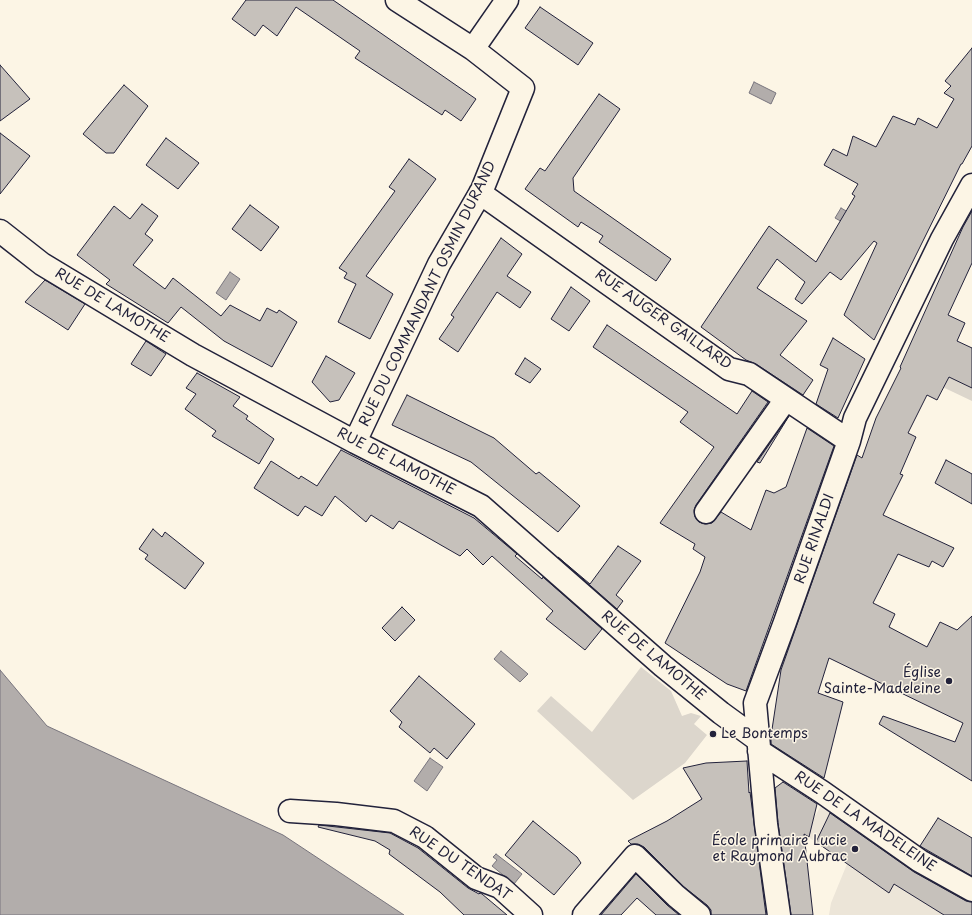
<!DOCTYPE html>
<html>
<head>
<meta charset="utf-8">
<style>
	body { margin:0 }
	canvas { display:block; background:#fcf5e5 }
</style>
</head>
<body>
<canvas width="972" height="915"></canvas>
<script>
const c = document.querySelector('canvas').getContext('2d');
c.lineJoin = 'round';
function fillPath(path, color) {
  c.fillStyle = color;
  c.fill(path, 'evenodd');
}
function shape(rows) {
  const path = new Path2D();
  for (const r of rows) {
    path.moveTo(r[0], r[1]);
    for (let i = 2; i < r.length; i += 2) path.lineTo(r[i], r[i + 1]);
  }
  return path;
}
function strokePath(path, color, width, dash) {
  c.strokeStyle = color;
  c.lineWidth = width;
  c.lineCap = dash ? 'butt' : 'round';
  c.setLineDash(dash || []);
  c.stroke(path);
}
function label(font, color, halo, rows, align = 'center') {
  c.font = font + ' "Playpen Sans",sans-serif';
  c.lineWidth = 3;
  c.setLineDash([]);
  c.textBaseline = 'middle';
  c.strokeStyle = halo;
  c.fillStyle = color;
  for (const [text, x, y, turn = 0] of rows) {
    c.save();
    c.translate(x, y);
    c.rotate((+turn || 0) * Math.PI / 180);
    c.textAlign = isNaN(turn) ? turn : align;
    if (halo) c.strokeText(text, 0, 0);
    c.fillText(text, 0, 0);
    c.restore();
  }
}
const built = shape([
	[821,806,906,864,972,903,972,915,829,915,831,903,847,864,804,834]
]);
const green = shape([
	[940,358,972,388,972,401,930,381],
	[641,667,671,691,682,716,691,713,701,716,694,724,707,735,685,763,633,800,537,711,551,696,592,732]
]);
const water = shape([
	[754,82,776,93,771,104,749,93,754,82],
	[841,208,860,219,855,229,835,218,841,208],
	[230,272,240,279,226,300,216,293,230,272],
	[501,651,528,674,520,682,494,659,501,651],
	[0,670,47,726,283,835,404,915,0,915,0,670],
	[430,758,443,767,427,791,414,781,430,758],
	[496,854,522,874,514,884,492,866,497,860,493,857,496,854]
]);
const building = shape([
	[246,0,333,0,476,99,461,121,445,110,442,115,355,58,360,51,296,7,277,36,263,25,255,36,232,19,246,0],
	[540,7,593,43,578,65,525,28,540,7],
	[972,48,972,146,962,164,961,164,874,340,844,315,877,243,874,241,841,280,830,272,802,304,795,299,805,282,777,259,757,288,807,321,780,355,813,380,803,395,756,364,746,360,701,327,769,226,816,262,855,196,852,194,858,184,824,165,833,149,847,156,853,136,876,147,893,116,915,125,918,118,937,128,954,99,944,93,951,86,945,81,972,48],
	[0,65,30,99,0,121,0,65],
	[124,85,148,106,114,153,106,153,83,134,124,85],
	[599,94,620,109,573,178,574,191,671,259,656,281,599,242,603,236,581,222,578,227,525,189,540,168,545,171,599,94],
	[0,133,30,156,0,194,0,133],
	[166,138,199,163,178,189,146,165,166,138],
	[409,159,436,179,366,276,393,294,370,339,338,322,356,284,344,278,347,273,339,268,395,191,389,187,409,159],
	[142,204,158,216,145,234,153,240,133,265,165,289,173,278,221,316,230,305,260,321,267,308,277,313,279,310,297,322,272,367,224,341,181,307,168,323,106,284,110,280,77,255,114,206,130,219,142,204],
	[250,205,279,227,261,251,232,229,250,205],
	[972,211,972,263,948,315,965,323,957,341,972,348,972,388,949,377,937,400,927,395,908,433,916,437,900,474,903,475,883,515,954,548,943,567,932,561,929,567,898,554,873,603,895,614,889,627,927,647,940,622,957,630,972,616,972,781,879,724,883,716,955,742,963,723,829,658,818,693,843,702,824,778,771,744,771,736,781,670,857,455,862,458,876,418,901,368,900,367,963,227,972,211],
	[501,238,522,254,507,276,531,292,520,308,497,292,458,352,439,339,454,317,451,315,501,238],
	[45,280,85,304,68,330,25,302,45,280],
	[571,287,590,301,569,331,551,319,571,287],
	[607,325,737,414,752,391,768,402,696,505,694,510,695,517,699,522,705,524,712,523,721,512,751,530,766,490,774,493,786,487,807,428,834,446,746,691,727,684,665,643,700,572,705,557,693,549,695,544,660,523,714,447,680,422,688,412,593,347,607,325],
	[833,338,865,359,838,418,816,404,828,369,820,365,833,338],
	[146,341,166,354,151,376,131,364,146,341],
	[326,356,355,373,339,400,330,402,312,382,326,356],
	[525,358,541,369,530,383,515,374,525,358],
	[197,373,240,397,233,406,248,416,246,419,274,439,259,464,212,436,216,431,185,409,196,394,186,388,197,373],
	[407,395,494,438,536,474,539,472,580,506,558,532,471,462,392,425,407,395],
	[789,416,760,463,757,462,789,416],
	[341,450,474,518,517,554,515,556,542,579,543,577,602,629,585,650,546,619,553,611,492,556,483,565,467,549,460,556,399,521,393,529,371,515,366,522,335,496,322,516,305,506,298,516,254,488,271,461,299,479,301,476,317,486,341,450],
	[946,460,972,474,972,504,935,483,946,460],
	[153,529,162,537,165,532,204,563,185,589,145,559,148,555,139,549,153,529],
	[618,546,641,561,616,595,623,601,617,609,558,557,590,584,618,546],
	[402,607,415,620,395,641,382,628,402,607],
	[419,676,475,724,447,759,434,748,430,753,399,727,402,722,390,711,419,676],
	[747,761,749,793,750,792,766,915,711,915,711,910,707,905,684,887,644,847,638,844,631,844,628,841,667,821,702,799,683,768,706,763,747,761],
	[783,782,817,804,809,837,804,834,813,915,791,915,778,823,775,788,783,782],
	[830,813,914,872,966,901,972,902,972,915,944,915,894,884,889,893,816,842,830,813],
	[938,818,972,838,972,876,920,846,938,818],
	[533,821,577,857,581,863,554,895,505,855,533,821],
	[319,825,390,833,418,848,468,888,479,894,480,893,482,894,507,915,464,915,440,892,389,854,390,850,375,841,318,827,319,825],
	[636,874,667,905,679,915,656,915,637,898,621,915,601,915,636,874]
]);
const minor = shape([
	[473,49,507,0],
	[480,193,729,369,749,374,849,441],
	[0,231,42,264,193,355,355,442,481,506,663,666,721,713,758,740],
	[355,442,439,264,482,190,523,88,473,49,397,0],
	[706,512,786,399],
	[759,751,822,792,920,861,972,890],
	[290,811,336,814,394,821,425,837,476,878,500,887,531,915],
	[584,915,635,856,676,896,699,915],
	[779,915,766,824,755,703,785,622,849,441,855,418,942,239,972,185]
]);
const markers = [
	[949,681,4,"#22223b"],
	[713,734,4,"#22223b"],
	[855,849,4,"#22223b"]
];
const streetNames = [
	["RUE DU COMMANDANT OSMIN DURAND",428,294,-64],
	["RUE DE LAMOTHE",112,306,31],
	["RUE AUGER GAILLARD",663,320,35],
	["RUE DE LAMOTHE",396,462,27],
	["RUE RINALDI",815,539,-71],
	["RUE DE LAMOTHE",653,656,40],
	["RUE DE LA MADELEINE",865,822,34],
	["RUE DU TENDAT",460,864,34]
];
const poiNames = [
	["Église",941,673],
	["Sainte-Madeleine",941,689],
	["Le Bontemps",721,734,"left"],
	["École primaire Lucie",847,841],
	["et Raymond Aubrac",847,857]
];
fillPath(built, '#ece5d8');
fillPath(green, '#dcd6cc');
fillPath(water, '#b2adab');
strokePath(water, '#78757e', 1);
fillPath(building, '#c6c1bb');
strokePath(building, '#22223b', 1);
strokePath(minor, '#22223b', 25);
strokePath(minor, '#fcf5e5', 22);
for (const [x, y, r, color] of markers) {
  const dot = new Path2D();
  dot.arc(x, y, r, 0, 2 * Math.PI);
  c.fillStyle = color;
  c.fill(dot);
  strokePath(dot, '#fcf5e5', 1.5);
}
label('14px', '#22223b', '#fcf5e5', streetNames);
label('14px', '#22223b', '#fcf5e5', poiNames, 'right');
</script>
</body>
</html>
